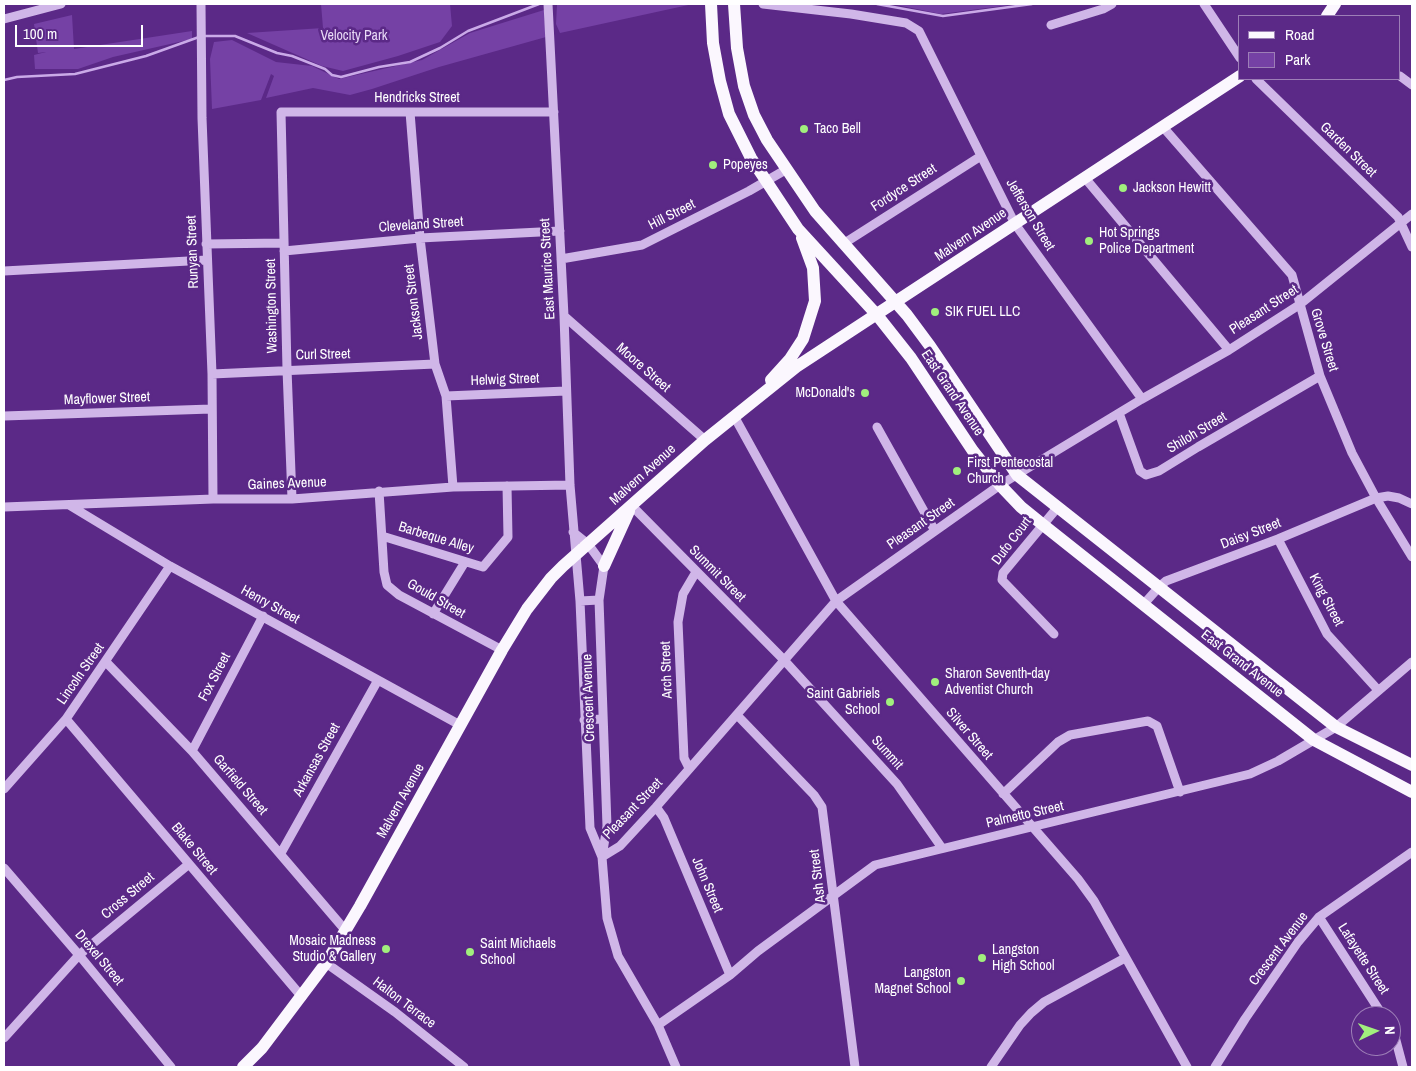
<!DOCTYPE html>
<html>
<head>
<meta charset="utf-8">
<style>
	body { margin:0 }
	#map { position:relative; width:1416px; height:1071px; overflow:hidden; background:#5b2987; font-family:"Archivo Narrow",sans-serif }
	canvas { display:block }
	.frame { position:absolute; inset:0; border:5px solid #fff; pointer-events:none }
	.legend { position:absolute; left:1238px; top:15px; width:162px; height:65px; box-sizing:border-box; background:#5b2987; border:1px solid #9d7fb7; margin:0; padding:6px 9px; list-style:none; font-size:15px; color:#fff }
	.legend li { display:flex; align-items:center; gap:10px; height:25px }
	.legend b { width:25px; border:1px solid #9d7fb7 }
	.north { position:absolute; left:1351px; top:1006px; width:50px; height:50px; box-sizing:border-box; background:#5b2987; border:1px solid #9d7fb7; border-radius:50%; rotate:87deg; font-size:14px; font-weight:700; line-height:20px; text-align:center; color:#fff }
	.north::after { content:''; display:block; margin:auto; width:18px; height:22px; background:#a1ef7d; clip-path:polygon(50% 0,100% 100%,50% 72%,0 100%) }
	.scale { position:absolute; left:15px; top:25px; width:128px; height:22px; box-sizing:border-box; border:2px solid #fff; border-top:0; padding-left:6px; font-size:15px; line-height:18px; white-space:nowrap; color:#fff; -webkit-text-stroke:4px #5b2987; paint-order:stroke }
</style>
</head>
<body>
<div id="map">
<canvas width="1416" height="1071"></canvas>
<div class="frame"></div>
<ul class="legend">
<li><b style="height:6px;background:#fbf7fe"></b>Road</li>
<li><b style="height:14px;background:#7541a5"></b>Park</li>
</ul>
<div class="north">N</div>
<div class="scale">100 m</div>
</div>
<script>
const c = document.querySelector('canvas').getContext('2d');
c.lineJoin = 'round';
function fillPath(path, color) {
  c.fillStyle = color;
  c.fill(path, 'evenodd');
}
function shape(rows) {
  const path = new Path2D();
  for (const r of rows) {
    path.moveTo(r[0], r[1]);
    for (let i = 2; i < r.length; i += 2) path.lineTo(r[i], r[i + 1]);
  }
  return path;
}
function strokePath(path, color, width, dash) {
  c.strokeStyle = color;
  c.lineWidth = width;
  c.lineCap = dash ? 'butt' : 'round';
  c.setLineDash(dash || []);
  c.stroke(path);
}
function label(font, color, halo, rows, align = 'center') {
  c.font = font + ' "Archivo Narrow",sans-serif';
  c.lineWidth = 5;
  c.setLineDash([]);
  c.textBaseline = 'middle';
  c.strokeStyle = halo;
  c.fillStyle = color;
  for (const [text, x, y, turn = 0] of rows) {
    c.save();
    c.translate(x, y);
    c.rotate((+turn || 0) * Math.PI / 180);
    c.textAlign = isNaN(turn) ? turn : align;
    if (halo) c.strokeText(text, 0, 0);
    c.fillText(text, 0, 0);
    c.restore();
  }
}
const green = shape([
	[321,4,450,4,452,26,440,42,398,56,343,71,322,66,247,33,323,28],
	[569,4,693,4,560,33,556,24,557,5],
	[892,4,1017,4,941,14],
	[544,10,546,37,439,67,372,89,350,95,313,88,266,98,274,76,271,74,261,100,212,109,210,59,214,42,232,40,276,62,312,66,339,79,422,60,470,33],
	[72,15,74,49,192,31,192,39,113,57,78,69,35,69,34,55,46,52,38,53,34,24]
]);
const stream = shape([
	[877,4,943,16,1032,4],
	[204,36,235,36,277,53,292,56,325,69,332,75,341,77,379,67,410,62,440,48,468,31,539,4],
	[4,80,17,77,75,74,146,56,199,37]
]);
const minor = shape([
	[201,4,202,118,212,374,213,499],
	[548,4,564,316,570,485,580,601,590,828,602,857],
	[763,4,851,14,906,23,919,31,1015,224,1142,399],
	[1204,4,1240,58],
	[4,19,61,4],
	[1051,25,1103,9,1112,4],
	[1400,76,1412,85],
	[1256,79,1398,217,1412,247],
	[410,112,420,238,435,364,446,396,453,487],
	[1163,127,1292,275,1320,376,1352,453,1376,498,1412,557],
	[1085,178,1229,350],
	[206,244,284,243],
	[843,244,981,156],
	[284,251,420,238,560,231],
	[561,259,642,245,749,191,787,169],
	[4,271,207,260],
	[564,316,705,440],
	[212,374,435,364],
	[446,396,566,391],
	[1119,413,1140,471,1146,475,1159,471,1198,447,1320,376],
	[4,416,211,409],
	[734,416,836,601,1078,879,1094,901,1187,1067],
	[877,427,935,531],
	[379,491,384,572,387,585,399,595,502,650],
	[292,499,287,369,281,112,554,112],
	[69,505,170,566,460,725],
	[632,506,784,660,897,784,942,848],
	[4,507,213,499,292,499,453,487,570,485],
	[573,532,588,544,604,566,599,600,607,826,602,857,607,918,618,956,658,1025,676,1067],
	[382,536,483,567,508,537,507,486],
	[1278,539,1327,634,1378,690],
	[580,601,599,600],
	[1143,605,1159,587,1166,581,1278,539,1376,498,1388,496,1399,498,1412,504],
	[433,614,465,562],
	[1054,634,1002,580,1003,573,1057,508],
	[106,662,192,751,346,931],
	[737,715,814,795,822,807,855,1067],
	[66,719,302,997],
	[584,720,603,719],
	[192,751,263,616],
	[689,768,684,758,678,622,683,594,696,572],
	[4,789,66,719,170,566],
	[1003,794,1058,742,1070,735,1148,721,1157,726,1180,792],
	[656,807,664,818,730,975],
	[281,853,378,680],
	[602,857,620,846,656,807,836,601,1000,485,1142,399,1229,350,1299,305,1412,214],
	[4,868,79,955,171,1067],
	[1319,917,1383,1016],
	[326,963,395,1012,464,1067],
	[658,1025,730,975,758,951,875,865,1250,774,1278,761,1336,727,1412,662],
	[1391,1028,1394,1033,1403,1067],
	[4,1038,79,955,189,864],
	[991,1067,1020,1025,1031,1013,1044,1002,1125,958],
	[1215,1067,1245,1019,1298,942,1319,917,1412,852]
]);
const major = shape([
	[711,4,713,43,720,81,729,114,751,158,798,229,877,315,911,358,973,451,1000,485,1021,507,1042,524,1314,740,1412,792],
	[734,4,737,48,744,86,754,115,767,140,815,211,907,315,930,346,1017,475,1336,727,1412,765],
	[1327,16,1335,4],
	[771,380,790,359,803,339,815,301,813,268,802,238],
	[604,566,629,511],
	[243,1067,262,1048,326,963,360,906,502,650,527,609,551,578,563,566,705,440,796,367,1240,76]
]);
const markers = [
	[804,129,5,"#a1ef7d"],
	[713,165,5,"#a1ef7d"],
	[1123,188,5,"#a1ef7d"],
	[1089,241,5,"#a1ef7d"],
	[935,312,5,"#a1ef7d"],
	[865,393,5,"#a1ef7d"],
	[957,471,5,"#a1ef7d"],
	[935,682,5,"#a1ef7d"],
	[890,702,5,"#a1ef7d"],
	[386,949,5,"#a1ef7d"],
	[470,952,5,"#a1ef7d"],
	[982,958,5,"#a1ef7d"],
	[961,981,5,"#a1ef7d"]
];
const parkNames = [
	["Velocity Park",354,36]
];
const streetNames = [
	["Hendricks Street",417,98],
	["Garden Street",1348,150,44],
	["Fordyce Street",904,188,-33],
	["Hill Street",672,215,-27],
	["Jefferson Street",1030,215,59],
	["Cleveland Street",421,225,-4],
	["Malvern Avenue",971,235,-34],
	["Runyan Street",193,252,-92],
	["East Maurice Street",548,269,-93],
	["Jackson Street",414,302,-97],
	["Washington Street",272,306,-91],
	["Pleasant Street",1264,310,-33],
	["Grove Street",1324,340,73],
	["Curl Street",323,355,-1],
	["Moore Street",643,368,41],
	["Helwig Street",505,380,-2],
	["East Grand Avenue",952,393,56],
	["Mayflower Street",107,399,-2],
	["Shiloh Street",1197,433,-31],
	["Malvern Avenue",643,475,-42],
	["Gaines Avenue",287,484,-2],
	["Pleasant Street",921,524,-35],
	["Daisy Street",1251,534,-21],
	["Barbeque Alley",436,538,17],
	["Dufo Court",1012,541,-53],
	["Summit Street",717,574,45],
	["Gould Street",436,599,30],
	["King Street",1326,600,62],
	["Henry Street",270,605,29],
	["East Grand Avenue",1242,664,38],
	["Arch Street",667,670,-92],
	["Lincoln Street",81,674,-55],
	["Fox Street",215,677,-62],
	["Crescent Avenue",589,698,-92],
	["Silver Street",969,734,49],
	["Summit",887,753,48],
	["Arkansas Street",317,760,-61],
	["Garfield Street",240,785,49],
	["Malvern Avenue",401,801,-61],
	["Pleasant Street",633,809,-46],
	["Palmetto Street",1025,815,-13],
	["Blake Street",194,849,50],
	["Ash Street",818,876,-97],
	["John Street",707,885,67],
	["Cross Street",128,896,-40],
	["Crescent Avenue",1279,949,-53],
	["Drexel Street",99,958,50],
	["Lafayette Street",1363,959,57],
	["Halton Terrace",404,1003,37]
];
const poiNames = [
	["Taco Bell",814,129],
	["Popeyes",723,165],
	["Jackson Hewitt",1133,188],
	["Hot Springs",1099,233],
	["Police Department",1099,249],
	["SIK FUEL LLC",945,312],
	["McDonald's",855,393,"right"],
	["First Pentecostal",967,463],
	["Church",967,479],
	["Sharon Seventh-day",945,674],
	["Adventist Church",945,690],
	["Saint Gabriels",880,694,"right"],
	["School",880,710,"right"],
	["Mosaic Madness",376,941,"right"],
	["Studio & Gallery",376,957,"right"],
	["Saint Michaels",480,944],
	["School",480,960],
	["Langston",992,950],
	["High School",992,966],
	["Langston",951,973,"right"],
	["Magnet School",951,989,"right"]
];
fillPath(green, '#7541a5');
strokePath(stream, '#caaae8', 2.5);
strokePath(minor, '#d0b6e8', 9);
strokePath(major, '#fbf7fe', 12);
for (const [x, y, r, color] of markers) {
  const dot = new Path2D();
  dot.arc(x, y, r, 0, 2 * Math.PI);
  c.fillStyle = color;
  c.fill(dot);
  strokePath(dot, '#5b2987', 2);
}
label('14px', '#e8d9f6', '#5b2987', parkNames);
label('14px', '#fff', '#5b2987', streetNames);
label('14px', '#fff', '#5b2987', poiNames, 'left');
</script>
</body>
</html>
